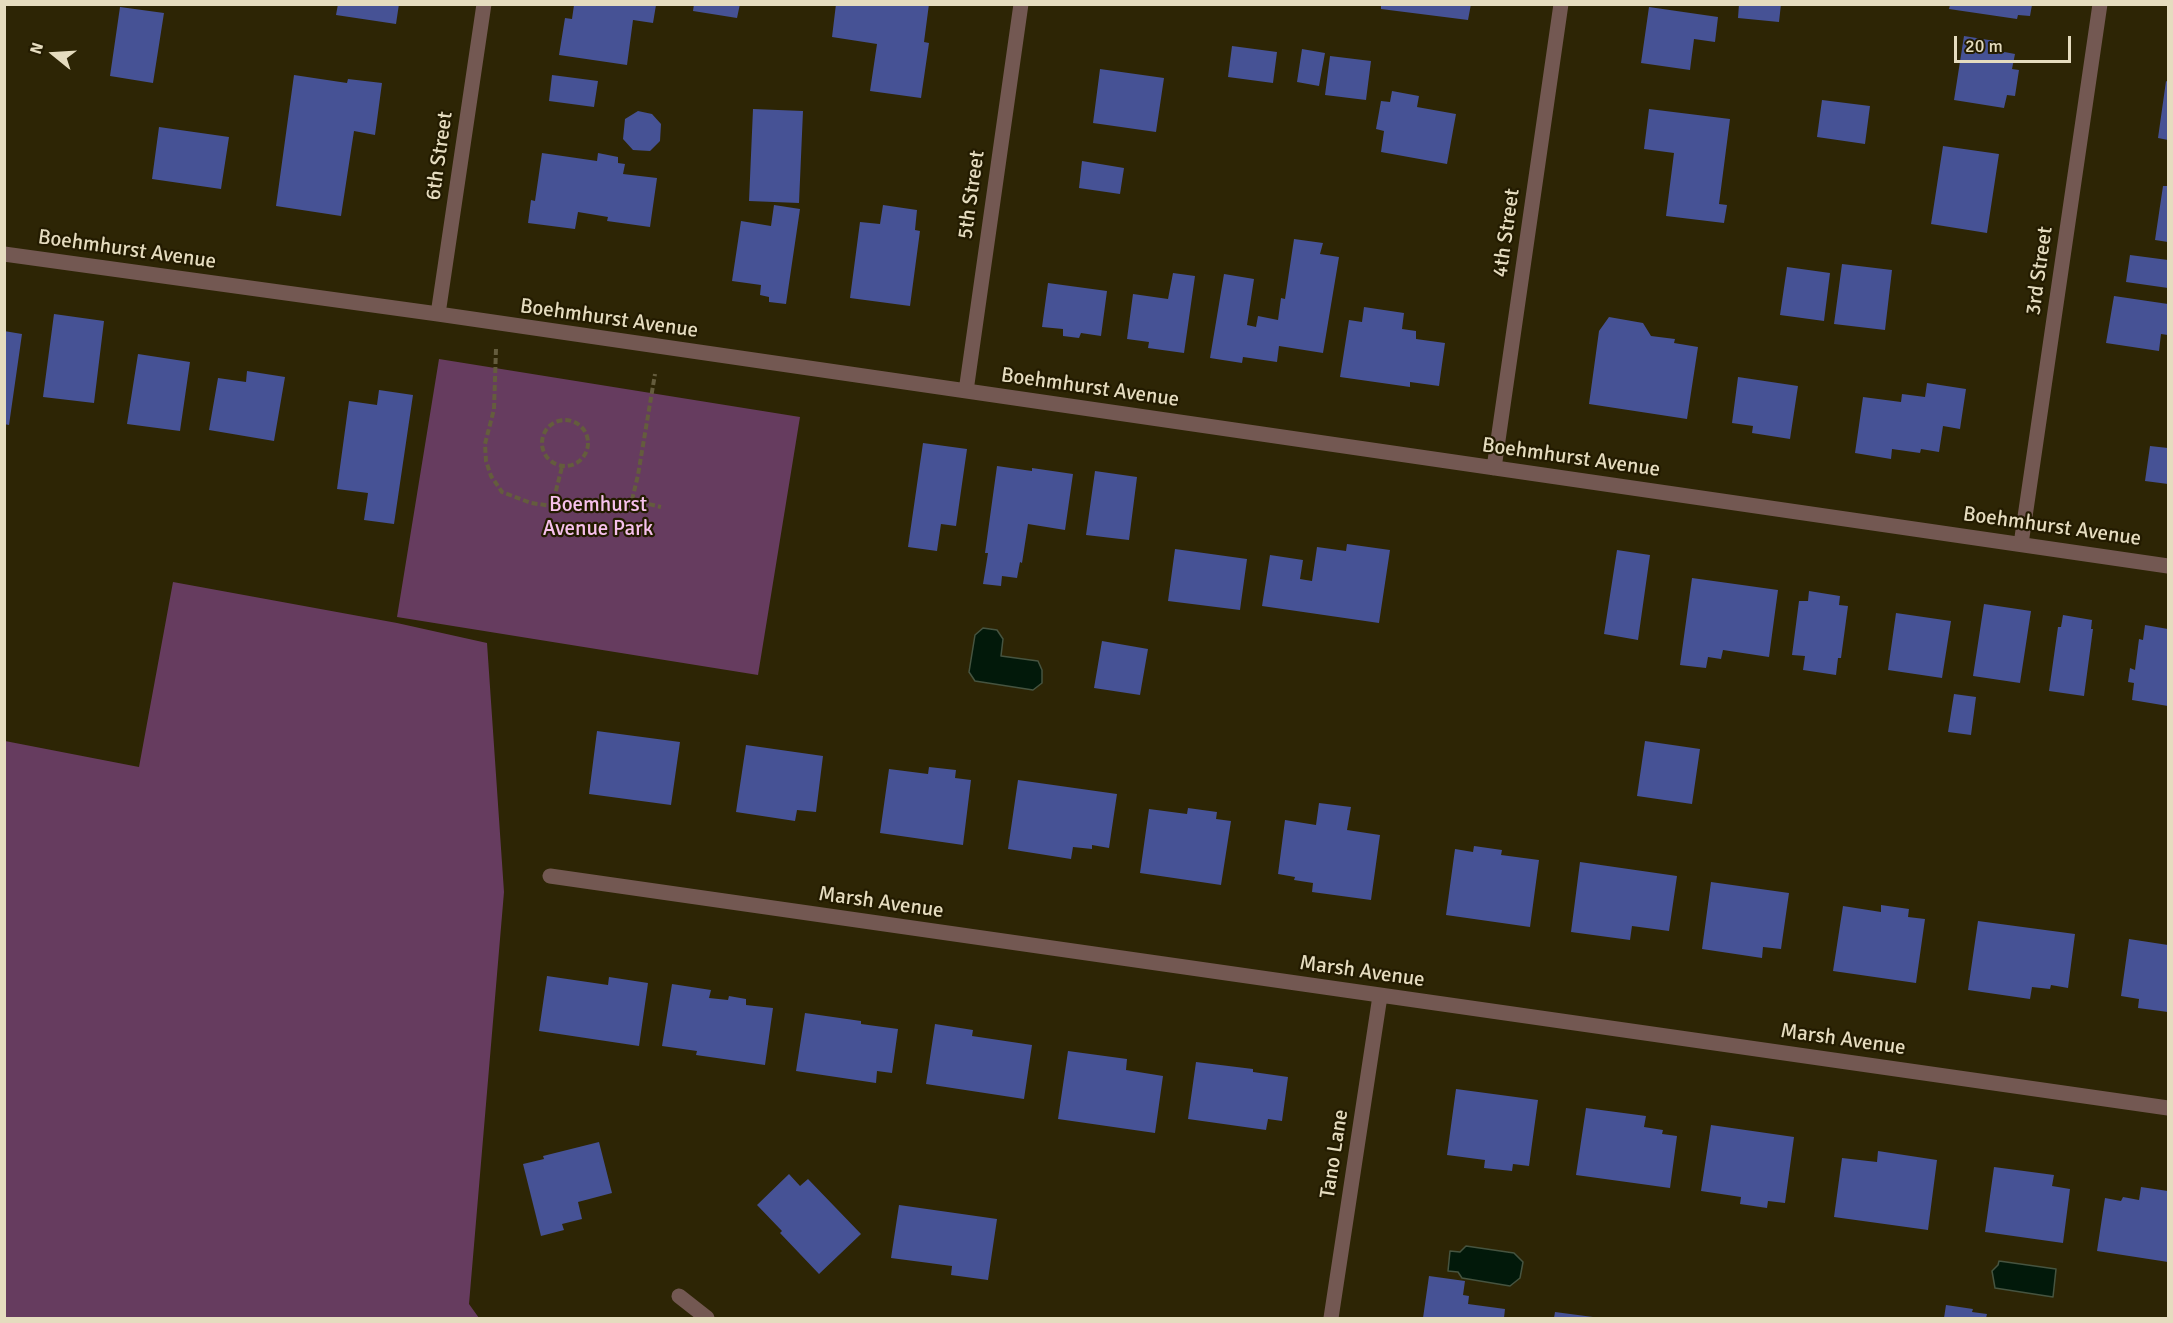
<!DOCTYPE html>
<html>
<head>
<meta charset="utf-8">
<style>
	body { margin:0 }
	#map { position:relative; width:2173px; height:1323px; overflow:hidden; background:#2d2505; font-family:Signika,sans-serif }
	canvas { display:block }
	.frame { position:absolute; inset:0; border:6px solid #e5dcbf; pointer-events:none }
	.north { position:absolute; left:24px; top:24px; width:60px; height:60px; -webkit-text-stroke:4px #231b00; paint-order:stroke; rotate:288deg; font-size:16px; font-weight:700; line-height:24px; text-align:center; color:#e5dcbf }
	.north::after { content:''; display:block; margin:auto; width:21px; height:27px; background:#e5dcbf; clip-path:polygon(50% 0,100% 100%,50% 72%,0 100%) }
	.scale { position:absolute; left:1954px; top:36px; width:117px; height:27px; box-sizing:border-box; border:3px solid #e5dcbf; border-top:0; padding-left:8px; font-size:18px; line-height:21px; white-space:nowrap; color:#e5dcbf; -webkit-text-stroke:4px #231b00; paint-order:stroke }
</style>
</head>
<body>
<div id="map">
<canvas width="2173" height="1323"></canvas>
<div class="frame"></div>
<div class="north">N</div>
<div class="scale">20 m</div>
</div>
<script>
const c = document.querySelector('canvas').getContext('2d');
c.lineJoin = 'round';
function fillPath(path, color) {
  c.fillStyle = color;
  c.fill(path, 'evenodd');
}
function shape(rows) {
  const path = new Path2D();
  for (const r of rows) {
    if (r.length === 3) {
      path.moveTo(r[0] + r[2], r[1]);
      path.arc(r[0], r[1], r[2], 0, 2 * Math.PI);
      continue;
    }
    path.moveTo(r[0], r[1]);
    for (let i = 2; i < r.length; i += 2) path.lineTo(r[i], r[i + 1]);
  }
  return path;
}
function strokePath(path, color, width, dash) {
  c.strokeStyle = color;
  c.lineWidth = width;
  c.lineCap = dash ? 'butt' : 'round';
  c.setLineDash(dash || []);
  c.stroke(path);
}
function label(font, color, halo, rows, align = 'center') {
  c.font = font + ' Signika,sans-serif';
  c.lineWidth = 4.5;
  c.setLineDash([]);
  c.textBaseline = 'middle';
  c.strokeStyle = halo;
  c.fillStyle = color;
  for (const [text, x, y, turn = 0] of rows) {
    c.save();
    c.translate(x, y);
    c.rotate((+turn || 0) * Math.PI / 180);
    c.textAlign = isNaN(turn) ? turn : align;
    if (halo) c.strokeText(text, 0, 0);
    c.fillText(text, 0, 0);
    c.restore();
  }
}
const green = shape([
	[439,359,800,417,758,675,397,617],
	[173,582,397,623,487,643,504,892,469,1304,479,1318,5,1318,5,741,139,767]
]);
const water = shape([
	[983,628,997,630,1003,639,1001,656,1038,661,1042,670,1042,683,1033,690,975,681,969,672,975,635,983,628],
	[1466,1246,1514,1253,1523,1262,1520,1278,1510,1286,1462,1278,1458,1272,1448,1271,1450,1251,1460,1252,1466,1246],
	[1999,1261,2056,1269,2053,1297,1995,1288,1992,1271,1998,1265,1999,1261]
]);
const building = shape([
	[338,4,399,4,396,24,336,15],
	[694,4,740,4,737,18,693,11],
	[836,4,929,4,924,42,929,43,921,98,870,91,877,44,832,37],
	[1381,4,1471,4,1468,20,1381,9],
	[1739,4,1781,4,1779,22,1738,18],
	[574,5,656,5,653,23,633,20,627,65,559,55,565,18,572,19],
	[1950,5,2032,5,2030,16,2018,15,2017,19,1949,9],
	[120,7,164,13,153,83,110,76],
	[1649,7,1718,17,1715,42,1694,39,1690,70,1641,63],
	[1964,36,1995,41,1994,50,2015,54,2012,69,2019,70,2015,96,2007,95,2004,108,1954,100],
	[1232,46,1277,52,1273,83,1228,77],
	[1302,49,1325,53,1319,86,1297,82],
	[1330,56,1371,61,1366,100,1325,95],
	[1100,69,1164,78,1156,132,1093,123],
	[294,75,347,83,348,79,382,83,375,135,354,131,341,216,276,206],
	[552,75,598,81,594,107,549,101],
	[2166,81,2168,82,2168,140,2158,138],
	[1392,91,1419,96,1417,107,1456,114,1447,164,1381,152,1384,131,1376,129,1381,101,1390,102],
	[1822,100,1870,106,1865,144,1817,137],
	[753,109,803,111,799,203,749,201],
	[1649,109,1730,119,1719,204,1727,205,1724,223,1666,216,1674,153,1644,149],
	[638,111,652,114,661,124,660,141,650,151,633,150,623,139,625,119],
	[159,127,229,137,221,189,152,179],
	[1943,146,1999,154,1987,233,1931,224],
	[542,153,597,161,598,153,618,157,618,163,625,164,623,174,657,178,650,227,607,221,608,217,578,212,575,229,528,223,531,200,535,201],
	[1082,161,1124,168,1120,194,1079,188],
	[2163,186,2168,186,2168,242,2155,240],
	[774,205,800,209,786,304,769,302,769,297,760,295,761,285,732,281,741,221,771,226],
	[883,205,917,210,915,230,920,231,910,306,850,298,860,222,880,224],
	[1294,239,1323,243,1320,254,1339,257,1323,353,1279,346,1277,362,1243,357,1242,363,1210,358,1224,274,1254,279,1247,325,1256,327,1258,316,1278,320,1281,298,1285,299],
	[2130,255,2168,260,2168,288,2126,282],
	[1842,264,1892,270,1885,330,1834,324],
	[1787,267,1830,273,1824,321,1780,315],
	[1173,273,1195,276,1184,353,1148,348,1149,342,1127,339,1133,294,1168,299],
	[1048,283,1107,291,1101,336,1081,333,1079,338,1063,336,1063,329,1042,327],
	[2114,296,2168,304,2168,335,2161,334,2159,351,2106,343],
	[1364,307,1404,313,1402,329,1416,331,1416,339,1445,343,1439,386,1410,382,1410,387,1340,377,1349,320,1362,322],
	[54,314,104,321,94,403,43,397],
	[1609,317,1643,323,1651,336,1675,339,1674,343,1698,347,1687,419,1589,404,1599,331],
	[4,331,22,334,9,425,4,424],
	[138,354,190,362,180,431,127,424],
	[247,371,285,377,274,441,209,430,218,378,246,382],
	[1738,377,1798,386,1790,439,1752,433,1753,426,1732,423],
	[1927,383,1966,389,1960,429,1943,426,1939,452,1921,449,1920,453,1892,449,1891,459,1855,453,1863,397,1901,402,1902,394,1925,397],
	[379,390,413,395,394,524,364,520,368,493,337,489,349,401,377,405],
	[923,443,967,449,956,526,941,524,937,551,908,547],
	[2150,446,2168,448,2168,484,2145,481],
	[997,466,1032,471,1032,468,1073,474,1065,530,1028,524,1022,563,1020,562,1017,578,1002,576,1001,586,983,584,988,553,985,553],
	[1095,471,1137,477,1129,540,1086,535],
	[1347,544,1390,550,1379,623,1262,606,1270,555,1303,560,1300,579,1312,581,1317,547,1346,551],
	[1175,549,1247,559,1240,610,1168,601],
	[1617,550,1650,555,1638,640,1604,634],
	[1692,578,1778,590,1769,657,1723,650,1721,659,1708,657,1706,668,1680,665],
	[1809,591,1840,596,1839,605,1848,606,1841,658,1838,658,1836,675,1803,670,1805,656,1792,655,1799,601,1808,601],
	[1984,604,2031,611,2020,683,1973,676],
	[1896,613,1951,621,1942,678,1888,670],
	[2063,615,2092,620,2091,629,2093,629,2084,696,2049,691,2058,627,2061,627],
	[2145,625,2168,629,2168,706,2132,700,2134,683,2128,682,2130,668,2135,670,2139,639,2143,640],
	[1102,641,1148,649,1140,695,1094,688],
	[1954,694,1976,697,1971,735,1948,732],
	[597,731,680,742,671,805,589,794],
	[1645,741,1700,749,1692,804,1637,796],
	[746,745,823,756,816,812,797,810,795,821,736,812],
	[929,767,956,770,955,778,971,780,963,845,880,833,889,769,928,774],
	[1018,780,1117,794,1109,848,1092,845,1092,849,1073,847,1071,859,1008,849],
	[1319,803,1351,807,1347,830,1380,835,1371,900,1312,892,1313,883,1294,880,1295,877,1278,874,1285,820,1316,825],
	[1188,808,1217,812,1216,819,1231,821,1221,885,1140,873,1149,809,1187,814],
	[1474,846,1502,850,1501,855,1539,860,1530,927,1446,915,1455,849,1473,852],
	[1580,862,1677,876,1669,931,1632,926,1630,940,1571,932],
	[1711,882,1789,893,1781,949,1763,947,1762,958,1702,949],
	[1881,905,1909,909,1908,917,1925,919,1916,983,1833,971,1843,906,1881,912],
	[1978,921,2075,934,2068,988,2051,985,2050,989,2032,987,2030,999,1968,990],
	[2129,939,2168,945,2168,1012,2138,1008,2139,999,2121,996],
	[547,976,608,985,609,977,648,983,639,1046,539,1031],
	[672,984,711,990,709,998,728,1000,729,996,746,999,746,1005,773,1008,765,1065,696,1055,697,1051,662,1046],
	[805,1013,861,1021,861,1024,898,1029,892,1073,877,1071,876,1083,796,1071],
	[935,1024,973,1030,972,1036,1032,1045,1024,1099,926,1084],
	[1068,1051,1127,1059,1126,1070,1163,1076,1155,1133,1058,1119],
	[1196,1062,1253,1069,1253,1072,1288,1077,1282,1121,1268,1119,1266,1130,1188,1119],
	[1456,1089,1538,1100,1529,1166,1513,1164,1512,1171,1484,1168,1485,1160,1447,1155],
	[1586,1108,1646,1116,1644,1127,1663,1130,1662,1134,1677,1136,1670,1188,1576,1175],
	[1711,1125,1794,1137,1785,1203,1768,1201,1767,1208,1740,1204,1741,1197,1701,1191],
	[599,1142,612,1193,578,1202,582,1219,562,1224,564,1230,541,1236,523,1164,544,1159,543,1156],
	[1878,1151,1937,1160,1928,1230,1834,1217,1842,1158,1877,1162],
	[1994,1167,2054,1175,2052,1186,2070,1189,2063,1243,1985,1232],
	[789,1174,800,1186,808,1179,861,1234,819,1274,780,1233,782,1231,757,1205],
	[2141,1187,2168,1191,2168,1262,2097,1251,2105,1198,2121,1201,2123,1197,2139,1200],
	[899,1205,997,1219,988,1280,951,1275,952,1266,891,1258],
	[1429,1276,1465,1281,1463,1295,1469,1296,1468,1304,1505,1309,1504,1318,1423,1318],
	[1946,1305,1973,1309,1972,1312,1987,1314,1986,1318,1944,1318],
	[1555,1312,1593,1317,1593,1318,1554,1318]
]);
const path = shape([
	[496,349,494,409,485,444,486,461,491,476,502,492,531,503,552,506,562,467],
	[565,443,23],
	[632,500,638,475,655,374],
	[552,506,590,510,632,500,661,507]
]);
const minor = shape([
	[4,254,438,314,2168,566],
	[438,314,484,4],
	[966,391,1021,4],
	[1494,468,1561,4],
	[2021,544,2100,4],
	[550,876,2168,1108],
	[679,1296,707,1318],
	[1331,1318,1380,996]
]);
const streetNames = [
	["6th Street",440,156,-82],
	["5th Street",972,195,-82],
	["4th Street",1507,233,-82],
	["Boehmhurst Avenue",127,250,8],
	["3rd Street",2040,271,-82],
	["Boehmhurst Avenue",609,319,8],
	["Boehmhurst Avenue",1090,388,8],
	["Boehmhurst Avenue",1571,458,8],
	["Boehmhurst Avenue",2052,527,8],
	["Marsh Avenue",881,903,8],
	["Marsh Avenue",1362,972,8],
	["Marsh Avenue",1843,1040,8],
	["Tano Lane",1335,1154,-81]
];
const parkNames = [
	["Boemhurst",598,505],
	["Avenue Park",598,529]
];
fillPath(green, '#663c5f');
fillPath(water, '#02190a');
strokePath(water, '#465440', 1.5);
fillPath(building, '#465295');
strokePath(path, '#645c3d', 4, [6, 3]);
strokePath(minor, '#735852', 15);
label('21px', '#e5dcbf', '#231b00', streetNames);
label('21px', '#f7c1ec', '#231b00', parkNames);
</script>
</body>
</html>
